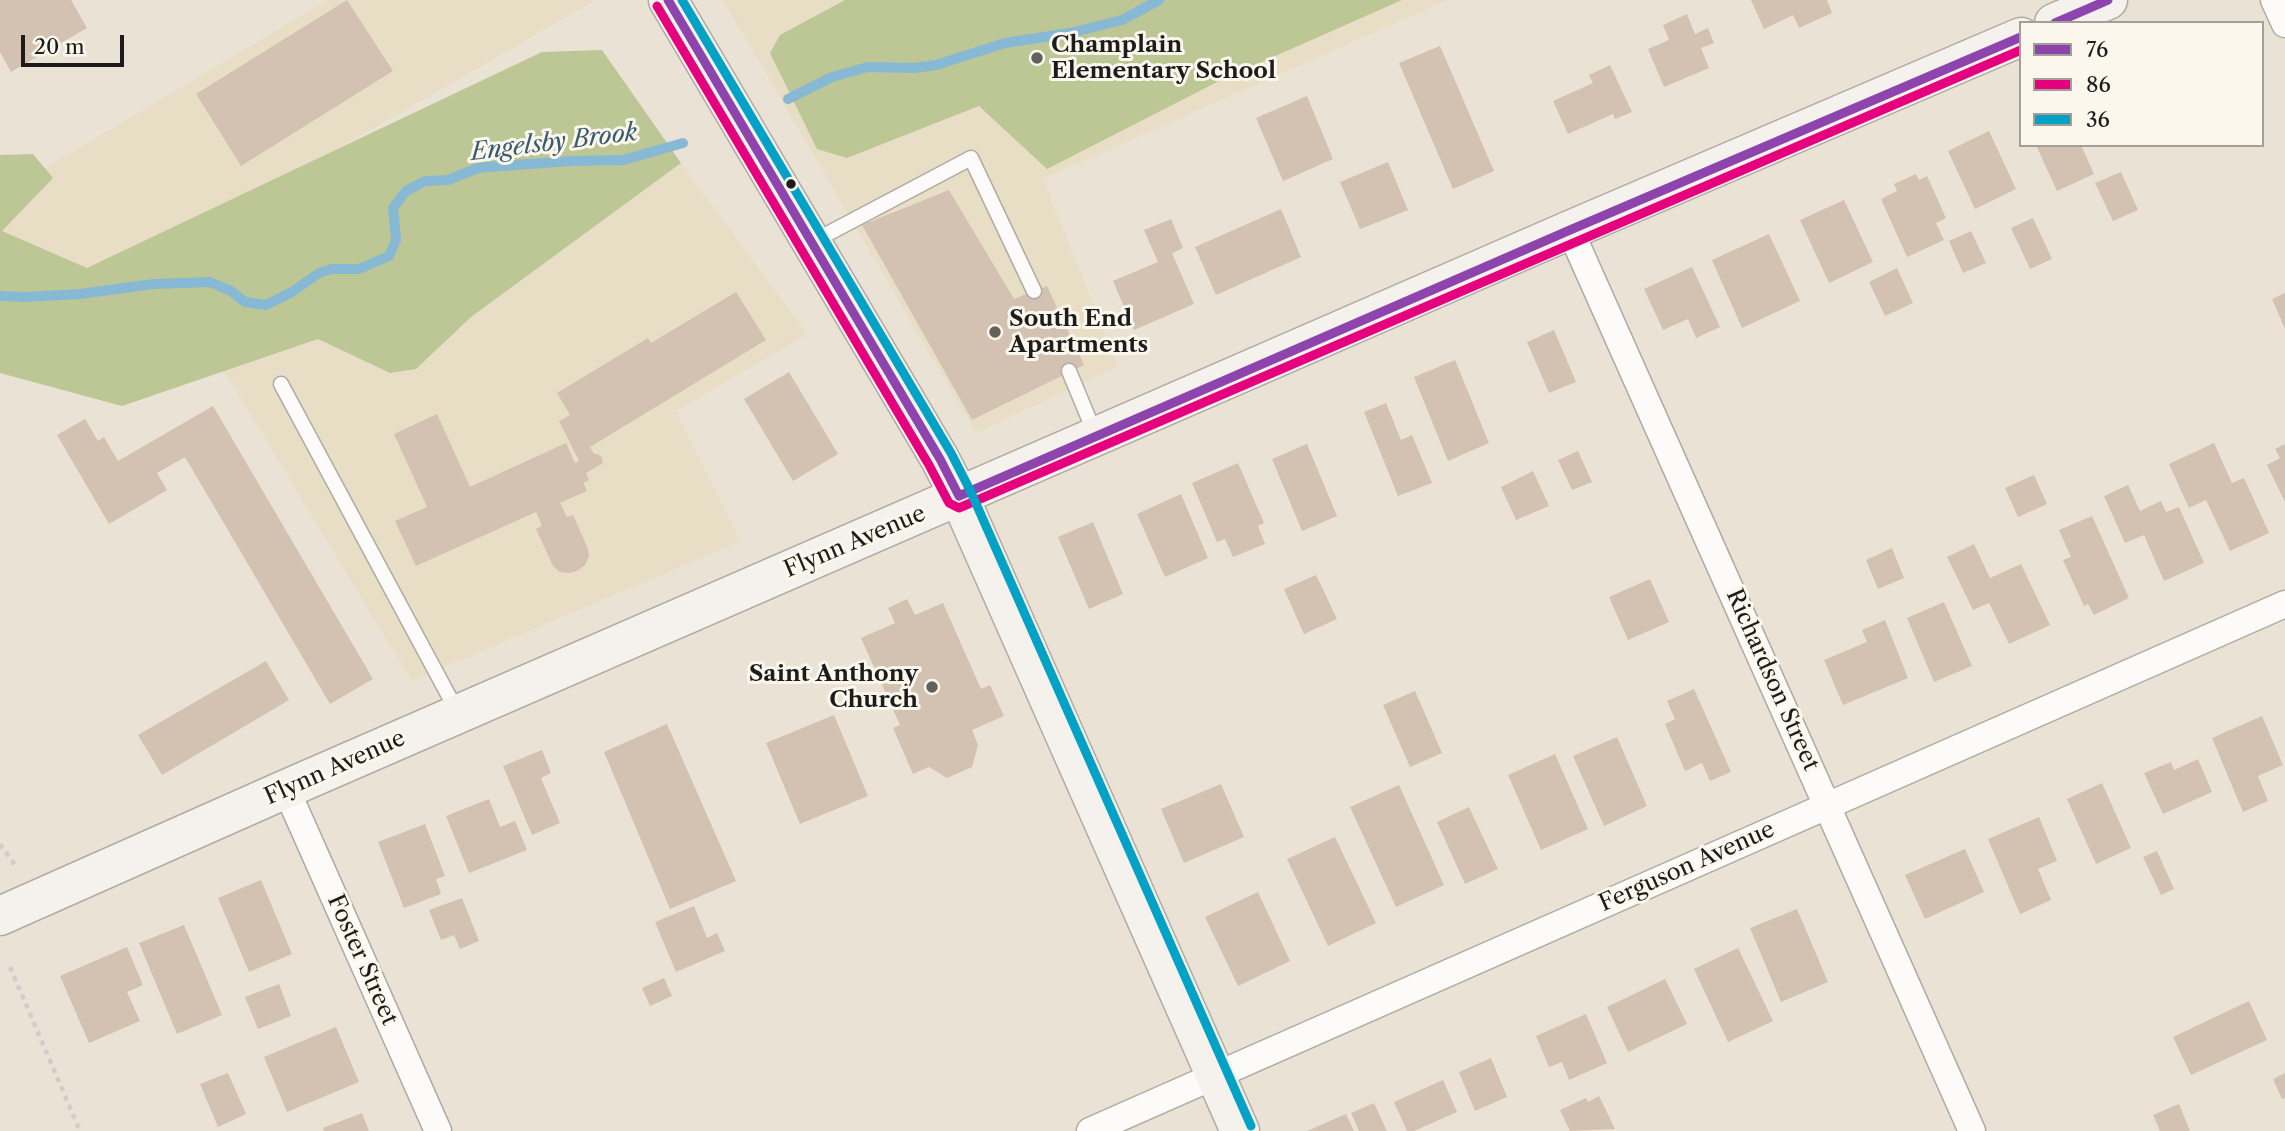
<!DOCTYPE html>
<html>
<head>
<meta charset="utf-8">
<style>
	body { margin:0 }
	#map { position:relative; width:2285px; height:1131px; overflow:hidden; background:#eae2d4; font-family:"Libre Caslon Text",serif }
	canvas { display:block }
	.legend { position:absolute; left:2019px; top:21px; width:245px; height:126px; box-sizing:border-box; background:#fbf7ec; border:2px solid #a29f99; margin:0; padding:9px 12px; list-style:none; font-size:21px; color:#1c1c1c }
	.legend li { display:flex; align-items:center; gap:14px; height:35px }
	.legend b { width:35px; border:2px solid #a29f99 }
	.scale { position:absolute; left:21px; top:35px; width:103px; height:32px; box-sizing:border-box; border:4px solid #1c1c1c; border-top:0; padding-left:9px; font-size:21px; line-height:24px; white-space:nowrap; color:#1c1c1c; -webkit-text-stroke:5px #fbf7ec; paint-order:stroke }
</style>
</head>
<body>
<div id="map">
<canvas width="2285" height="1131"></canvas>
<ul class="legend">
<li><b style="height:9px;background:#8e44ad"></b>76</li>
<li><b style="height:9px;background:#e5007d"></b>86</li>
<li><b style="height:9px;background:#01a2c5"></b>36</li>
</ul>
<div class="scale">20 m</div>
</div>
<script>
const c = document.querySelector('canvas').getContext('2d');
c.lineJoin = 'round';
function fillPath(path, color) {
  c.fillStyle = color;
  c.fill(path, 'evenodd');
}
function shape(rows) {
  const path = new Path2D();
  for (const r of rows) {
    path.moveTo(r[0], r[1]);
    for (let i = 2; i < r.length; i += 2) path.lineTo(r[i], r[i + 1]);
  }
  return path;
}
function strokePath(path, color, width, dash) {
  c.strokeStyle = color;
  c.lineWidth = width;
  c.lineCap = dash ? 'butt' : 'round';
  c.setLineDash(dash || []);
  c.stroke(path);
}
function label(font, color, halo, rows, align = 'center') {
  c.font = font + ' "Libre Caslon Text",serif';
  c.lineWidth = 6;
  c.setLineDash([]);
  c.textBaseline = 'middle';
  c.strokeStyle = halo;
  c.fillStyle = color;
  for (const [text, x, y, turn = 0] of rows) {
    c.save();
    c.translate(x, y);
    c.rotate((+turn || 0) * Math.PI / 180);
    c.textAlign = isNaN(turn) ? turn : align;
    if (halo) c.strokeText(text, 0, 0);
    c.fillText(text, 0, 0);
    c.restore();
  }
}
const built = shape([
	[328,0,596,0,23,330,0,290,0,195],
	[723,0,1447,0,1043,179,1118,366,976,433],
	[681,163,807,334,676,411,741,541,412,681,224,371,318,339,390,373,416,369,471,317]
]);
const forest = shape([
	[845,0,1402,0,1221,80,1047,169,979,106,847,158,817,149,770,53,780,35],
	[602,50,681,163,471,317,416,369,390,373,318,339,122,406,0,373,0,155,33,154,53,178,2,231,87,268,542,52]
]);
const stream = shape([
	[788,99,832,77,868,67,914,68,936,65,1005,43,1070,33,1122,20,1159,0],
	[0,296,24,297,80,294,154,284,210,282,231,291,245,302,266,305,292,292,319,273,332,269,359,269,389,256,396,240,393,208,406,191,425,181,448,180,478,168,487,167,571,161,623,160,683,143]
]);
const building = shape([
	[0,0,71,0,87,28,11,72,0,52],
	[347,0,393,71,241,166,196,94],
	[1751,0,1827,0,1832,13,1799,28,1793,15,1764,29],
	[1687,14,1695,34,1708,28,1714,43,1701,48,1709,68,1664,87,1648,49,1669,40,1663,25],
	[1440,46,1494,171,1453,189,1399,63],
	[1610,65,1632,112,1615,119,1613,114,1568,134,1553,101,1593,83,1589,75],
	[1307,96,1333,159,1283,181,1256,118],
	[1989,131,2016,189,1975,209,1948,151],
	[2036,145,2081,145,2094,174,2057,191],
	[1388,162,1408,210,1360,229,1340,182],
	[2121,172,2138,210,2113,221,2095,183],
	[1916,174,1919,180,1927,176,1946,218,1936,223,1944,240,1907,257,1881,199,1897,191,1894,184],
	[949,190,1014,299,1047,286,1084,365,972,420,862,225],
	[1844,200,1873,262,1829,283,1800,220],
	[1281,209,1301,257,1216,295,1195,247],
	[2033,218,2052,259,2030,269,2011,228],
	[1171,219,1183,248,1172,253,1194,304,1134,330,1113,281,1158,262,1144,230],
	[1971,231,1986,263,1963,273,1949,241],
	[1769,234,1800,301,1742,328,1712,260],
	[1692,267,1720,327,1696,338,1688,319,1663,330,1644,289],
	[1897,268,1913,303,1885,316,1869,282],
	[736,292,766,340,590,447,594,454,597,454,602,457,603,463,586,473,589,480,583,483,587,491,560,503,567,517,573,515,588,549,589,556,585,565,577,571,569,573,560,572,553,566,536,529,542,526,536,512,416,566,395,521,427,507,394,434,437,414,470,487,566,443,575,463,579,461,559,421,570,415,557,393,648,338,651,343],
	[2285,293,2285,329,2272,299],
	[1554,330,1576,382,1549,393,1527,342],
	[1455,360,1489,443,1448,461,1414,377],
	[789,372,838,454,793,481,744,399],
	[1386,403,1401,440,1412,435,1432,483,1398,496,1364,412],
	[213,406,373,679,330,704,185,457,157,473,167,490,109,524,57,435,85,419,98,441,104,437,118,461],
	[2214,443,2232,483,2244,478,2269,533,2230,551,2206,500,2189,508,2169,464],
	[1307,444,1337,516,1302,531,1272,459],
	[2285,444,2285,502,2267,465,2280,458,2275,449],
	[1578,451,1592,482,1572,490,1558,460],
	[1238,463,1264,523,1258,526,1265,544,1233,557,1225,539,1217,542,1192,483],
	[1533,471,1549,506,1516,520,1501,487],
	[2034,475,2047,504,2018,517,2005,488],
	[2128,485,2140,511,2161,501,2166,512,2179,507,2204,563,2164,581,2144,535,2125,543,2104,496],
	[1181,494,1208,558,1165,577,1137,514],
	[2092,516,2129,598,2094,615,2088,604,2084,606,2063,560,2071,557,2059,530],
	[1093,522,1123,594,1089,609,1058,537],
	[1974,544,1990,578,2021,564,2050,625,2009,644,1989,603,1973,610,1947,557],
	[1892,548,1904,578,1878,589,1866,560],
	[1316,575,1337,619,1304,634,1284,589],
	[1650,579,1669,622,1628,640,1609,597],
	[907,599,915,615,943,603,981,689,990,685,1004,716,972,730,978,745,972,767,947,778,929,767,913,774,893,728,900,725,861,638,895,623,888,608],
	[1944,602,1972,666,1934,682,1907,618],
	[1885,620,1908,678,1843,705,1824,660,1867,642,1862,630],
	[266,661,289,700,162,775,138,735],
	[1694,689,1731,772,1710,781,1702,763,1685,771,1665,724,1675,719,1667,701],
	[1415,691,1442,753,1410,767,1383,705],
	[834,715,868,796,800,824,766,743],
	[2262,716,2283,765,2258,776,2268,801,2243,812,2212,738],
	[667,724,736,881,670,909,604,752],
	[1617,737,1647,806,1604,826,1573,756],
	[542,750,551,773,541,778,560,823,532,835,503,766],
	[1555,754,1588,829,1541,850,1508,775],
	[2198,759,2212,792,2163,814,2144,773,2171,762,2174,770],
	[2102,783,2131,848,2096,864,2067,799],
	[1221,784,1244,837,1184,863,1161,809],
	[1399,785,1444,885,1396,907,1350,807],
	[489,799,500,827,515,821,527,850,469,873,446,816],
	[1469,807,1498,869,1465,884,1437,822],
	[2039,817,2057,861,2038,869,2051,900,2020,914,1988,839],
	[425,824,445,876,436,879,441,894,404,908,378,842],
	[1335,837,1376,923,1328,946,1287,859],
	[1965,849,1984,892,1925,919,1905,875],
	[2157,851,2174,889,2161,895,2143,857],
	[261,880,292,954,249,972,218,898],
	[1258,892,1290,961,1238,986,1205,917],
	[462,898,479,941,460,949,454,935,441,940,429,910],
	[694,906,707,938,717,933,725,951,676,972,655,922],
	[1797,909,1828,982,1781,1002,1750,928],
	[184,925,222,1015,177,1034,139,943],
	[127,947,143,985,127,992,140,1021,89,1043,60,976],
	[1738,948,1773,1021,1728,1042,1694,969],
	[664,978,672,996,650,1006,642,988],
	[1665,979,1687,1024,1628,1052,1607,1007],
	[279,984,291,1016,258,1029,245,997],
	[2249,1001,2267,1040,2191,1075,2173,1037],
	[1586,1014,1607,1063,1569,1080,1562,1062,1549,1067,1536,1036],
	[336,1027,359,1082,287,1112,264,1057],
	[1491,1058,1507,1097,1475,1111,1459,1072],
	[228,1073,246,1114,218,1127,200,1084],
	[2285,1073,2285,1098,2282,1099,2273,1079],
	[1443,1080,1457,1112,1414,1131,1407,1131,1394,1102],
	[1599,1096,1615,1129,1570,1131,1560,1110,1586,1098,1588,1102],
	[1374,1103,1387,1131,1359,1131,1351,1113],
	[2179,1104,2190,1131,2160,1131,2153,1115],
	[362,1113,369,1131,324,1131,323,1128],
	[1346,1114,1354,1131,1307,1131]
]);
const path = shape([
	[0,844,17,868],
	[10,967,80,1131]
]);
const lane = shape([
	[814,241,971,158,1034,291],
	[1069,371,1096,436],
	[281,384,458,713]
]);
const street = shape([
	[2274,0,2285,24],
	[1570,230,1972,1131],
	[286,789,438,1131],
	[1090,1131,2285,604]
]);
const secondary = shape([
	[668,0,940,459,959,496,1240,1131],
	[2054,23,2108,0],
	[0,916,286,789,1570,230,2021,37]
]);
const bus1 = shape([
	[668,0,940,459,959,496,1570,230,2021,37],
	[2055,23,2108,0]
]);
const bus2 = shape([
	[657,6,929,465,949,503,959,508,2021,50]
]);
const bus3 = shape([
	[682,0,951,453,970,490,1251,1126]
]);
const markers = [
	[1037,58,7,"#64615c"],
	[791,184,6,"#1c1c1c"],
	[995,332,7,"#64615c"],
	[932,687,7,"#64615c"]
];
const poiNames = [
	["Champlain",1051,45],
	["Elementary School",1051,71],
	["South End",1009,319],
	["Apartments",1009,345],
	["Saint Anthony",918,674,"right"],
	["Church",918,700,"right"]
];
const streetNames = [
	["Flynn Avenue",855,542,-23],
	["Richardson Street",1772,680,66],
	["Flynn Avenue",335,768,-24],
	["Ferguson Avenue",1687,867,-24],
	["Foster Street",362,960,66]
];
const waterNames = [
	["Engelsby Brook",554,143,-7]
];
fillPath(built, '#e8dec6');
fillPath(forest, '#bdc695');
strokePath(stream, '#87b9d4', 10);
fillPath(building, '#d3c2b2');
strokePath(lane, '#b0aba2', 17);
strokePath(street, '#b0aba2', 29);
strokePath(secondary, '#b0aba2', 41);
strokePath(path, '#d0cecc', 4.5, [5, 5]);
strokePath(lane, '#fcfbf9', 14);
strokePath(street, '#fcfbf9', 26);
strokePath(secondary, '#f5f2ee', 38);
strokePath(bus1, '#8e44ad', 9);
strokePath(bus2, '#e5007d', 9);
strokePath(bus3, '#01a2c5', 9);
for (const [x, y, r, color] of markers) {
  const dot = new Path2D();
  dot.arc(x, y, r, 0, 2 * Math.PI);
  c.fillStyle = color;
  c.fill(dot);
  strokePath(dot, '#fbf7ec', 2.5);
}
label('bold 23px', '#1c1c1c', '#fbf7ec', poiNames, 'left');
label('23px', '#1c1c1c', '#fbf7ec', streetNames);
label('italic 24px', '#395b6f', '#fbf7ec', waterNames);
</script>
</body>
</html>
